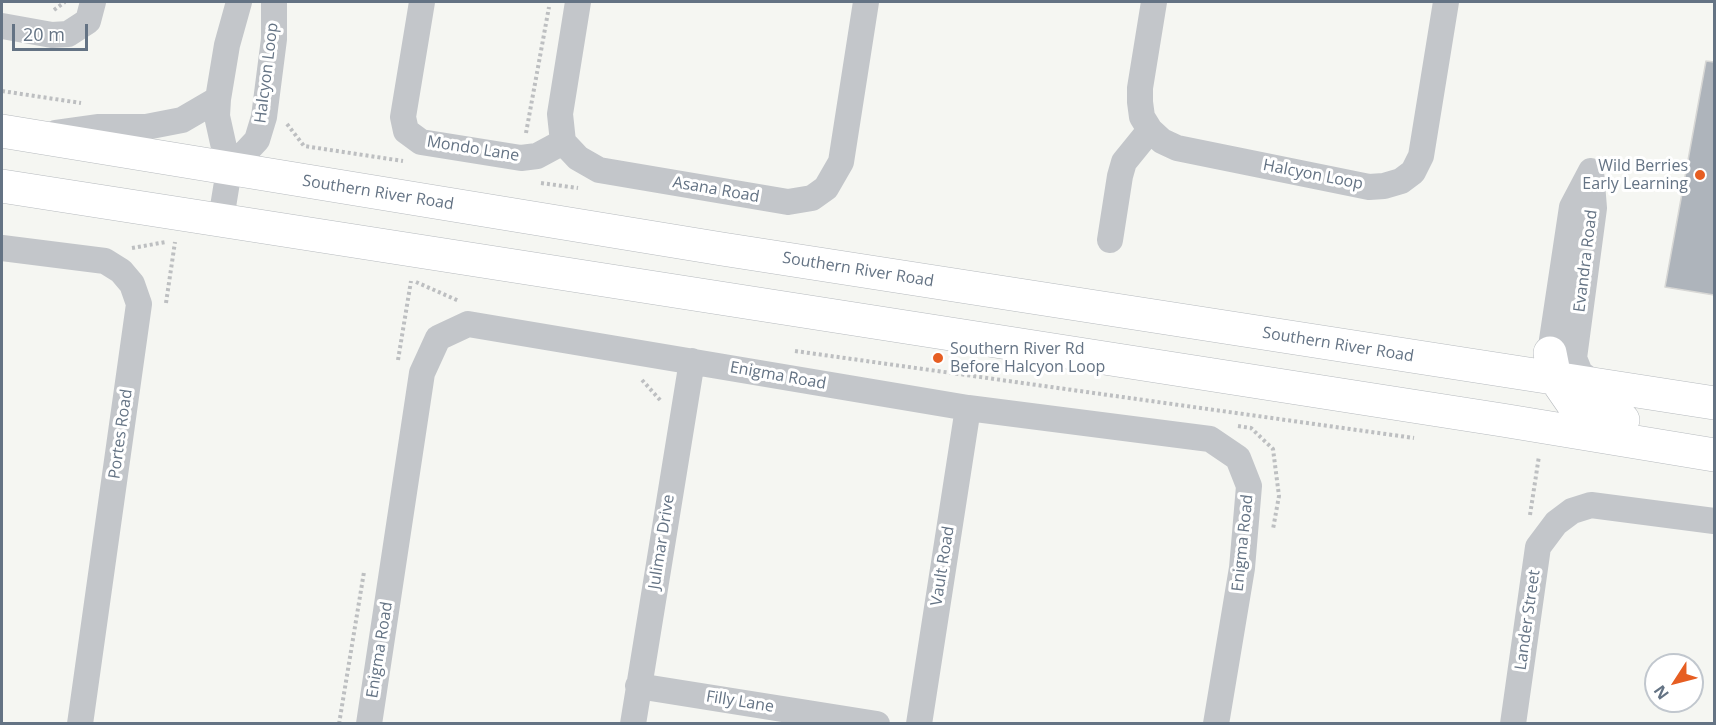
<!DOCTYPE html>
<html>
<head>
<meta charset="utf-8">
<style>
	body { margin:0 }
	#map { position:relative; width:1716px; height:725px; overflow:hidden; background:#f5f6f2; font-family:"Open Sans",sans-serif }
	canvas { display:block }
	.frame { position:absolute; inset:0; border:3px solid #647384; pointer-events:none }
	.north { position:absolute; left:1644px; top:653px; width:60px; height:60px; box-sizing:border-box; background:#fff; border:2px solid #c1c7ce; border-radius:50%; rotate:234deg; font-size:16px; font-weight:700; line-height:24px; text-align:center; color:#647384 }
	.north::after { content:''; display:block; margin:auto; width:21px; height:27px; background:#e65e22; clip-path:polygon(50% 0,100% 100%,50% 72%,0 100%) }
	.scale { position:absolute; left:12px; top:24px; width:76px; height:27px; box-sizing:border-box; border:3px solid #647384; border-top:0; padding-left:8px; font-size:18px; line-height:21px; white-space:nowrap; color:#647384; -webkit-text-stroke:4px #fff; paint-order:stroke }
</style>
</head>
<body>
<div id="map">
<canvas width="1716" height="725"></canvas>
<div class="frame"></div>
<div class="north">N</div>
<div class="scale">20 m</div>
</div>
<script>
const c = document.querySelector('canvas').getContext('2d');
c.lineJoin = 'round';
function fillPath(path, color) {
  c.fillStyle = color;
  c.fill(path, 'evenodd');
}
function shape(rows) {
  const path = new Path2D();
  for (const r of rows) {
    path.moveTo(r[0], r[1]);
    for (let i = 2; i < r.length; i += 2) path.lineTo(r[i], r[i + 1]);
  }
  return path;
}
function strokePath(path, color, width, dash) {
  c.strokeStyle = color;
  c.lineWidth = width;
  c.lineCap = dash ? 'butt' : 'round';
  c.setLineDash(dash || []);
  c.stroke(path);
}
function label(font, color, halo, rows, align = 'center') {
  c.font = font + ' "Open Sans",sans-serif';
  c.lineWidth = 6;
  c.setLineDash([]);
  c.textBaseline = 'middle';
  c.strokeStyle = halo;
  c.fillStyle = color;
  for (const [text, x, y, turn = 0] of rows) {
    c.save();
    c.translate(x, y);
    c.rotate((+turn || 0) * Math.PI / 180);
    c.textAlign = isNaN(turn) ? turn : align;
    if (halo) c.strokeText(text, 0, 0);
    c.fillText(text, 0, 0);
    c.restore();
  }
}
const building = shape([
	[1706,61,1714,62,1714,295,1665,287,1706,61]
]);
const path = shape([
	[54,10,65,2],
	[2,91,81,103],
	[287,124,304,146,403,161],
	[526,133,549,7],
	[541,183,578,188],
	[132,248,166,242],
	[416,282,459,301],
	[166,303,175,242],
	[795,351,1414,438],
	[398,360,411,281],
	[642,380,661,401],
	[1238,426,1251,428,1273,449,1279,496,1273,529],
	[1530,515,1539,456],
	[339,724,364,572]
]);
const street = shape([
	[422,2,403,117,406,131,421,142,521,158,537,156,563,142],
	[578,2,560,114,563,142,578,158,599,170,788,202,812,198,826,188,841,162,866,2],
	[1154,2,1140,88,1140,102,1142,117,1150,130,1162,141,1177,148,1369,187,1384,186,1401,181,1413,172,1421,156,1446,2],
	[2,26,52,35,68,34,88,21,93,2],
	[56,133,99,127,146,127,182,120,218,99],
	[229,170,257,140,264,117,274,39,274,2],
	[1591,171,1594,208,1574,358,1580,373,1597,385],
	[221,219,229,170,217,116,218,99,227,45,239,2],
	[1110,240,1120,176,1124,162,1150,130],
	[2,248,105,261,121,271,132,284,139,304,80,724],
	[1550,353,1572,207,1591,171],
	[638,686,877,724],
	[369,724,422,373,438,338,468,324,968,408,1210,439,1238,458,1249,486,1242,568,1216,724],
	[633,724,692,361],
	[919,724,968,408],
	[1513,724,1538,547,1556,523,1572,511,1591,505,1714,521]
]);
const primary = shape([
	[2,131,722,249,1714,403],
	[2,186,1502,420,1714,455],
	[1550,353,1555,378,1575,407,1588,414,1623,420]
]);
const markers = [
	[1700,175,6,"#e65e22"],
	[938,358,6,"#e65e22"]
];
const streetNames = [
	["Halcyon Loop",267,73,-83],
	["Mondo Lane",473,149,9],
	["Halcyon Loop",1313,175,11],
	["Asana Road",716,190,10],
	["Southern River Road",378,193,9],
	["Evandra Road",1586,261,-83],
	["Southern River Road",858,270,9],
	["Southern River Road",1338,345,9],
	["Enigma Road",778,376,10],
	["Portes Road",121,434,-82],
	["Julimar Drive",662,542,-81],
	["Enigma Road",1243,543,-84],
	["Vault Road",943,566,-81],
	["Lander Street",1528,620,-82],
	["Enigma Road",380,650,-81],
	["Filly Lane",740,702,9]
];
const poiNames = [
	["Wild Berries",1688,166],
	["Early Learning",1688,184],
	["Southern River Rd",950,349,"left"],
	["Before Halcyon Loop",950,367,"left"]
];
fillPath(building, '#aeb4bb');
strokePath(building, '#d7d7d5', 1.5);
strokePath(primary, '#b6babe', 34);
strokePath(path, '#bdbfc1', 4, [3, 3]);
strokePath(street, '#c3c6ca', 26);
strokePath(primary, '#fff', 33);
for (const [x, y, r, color] of markers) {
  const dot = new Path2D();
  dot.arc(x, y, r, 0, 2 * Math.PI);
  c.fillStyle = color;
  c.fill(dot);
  strokePath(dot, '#fff', 2);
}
label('16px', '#647384', '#fff', streetNames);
label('16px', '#647384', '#fff', poiNames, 'right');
</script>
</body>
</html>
